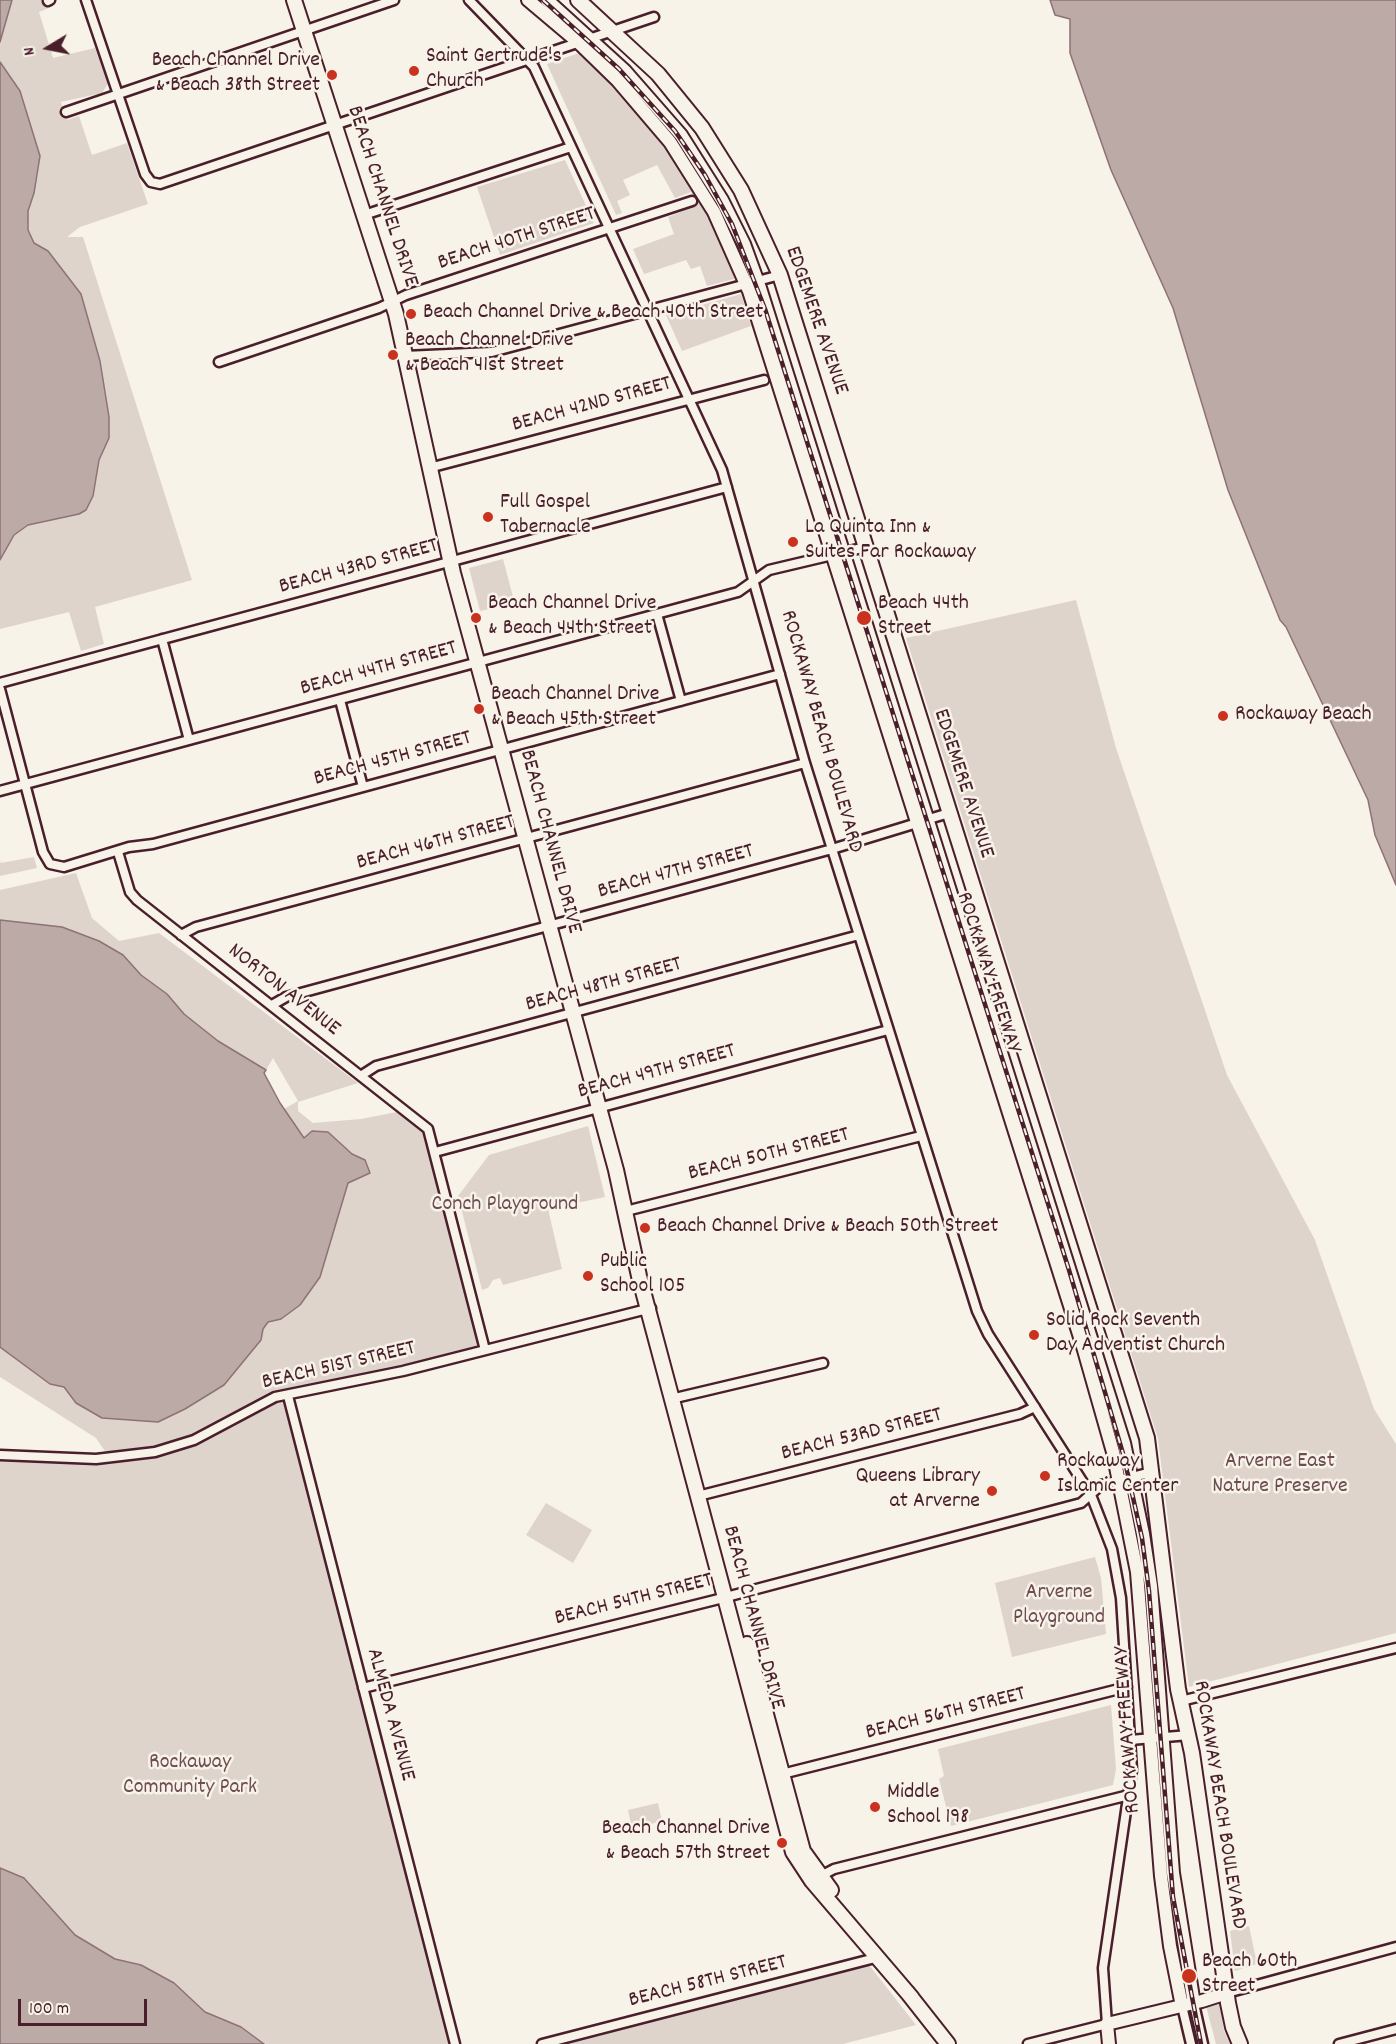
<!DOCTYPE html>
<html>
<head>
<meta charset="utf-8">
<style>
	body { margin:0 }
	#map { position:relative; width:1396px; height:2044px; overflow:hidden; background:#f7f3e8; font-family:Dekko,sans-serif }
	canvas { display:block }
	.north { position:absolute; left:18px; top:18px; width:60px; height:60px; -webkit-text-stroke:4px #f7f3e8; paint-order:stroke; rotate:260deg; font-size:16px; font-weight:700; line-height:24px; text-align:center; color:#4a1f2b }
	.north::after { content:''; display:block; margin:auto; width:21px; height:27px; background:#4a1f2b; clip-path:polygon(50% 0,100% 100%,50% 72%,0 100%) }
	.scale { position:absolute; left:18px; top:1999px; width:129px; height:27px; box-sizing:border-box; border:3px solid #4a1f2b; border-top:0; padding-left:8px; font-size:18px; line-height:21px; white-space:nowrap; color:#4a1f2b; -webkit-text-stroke:4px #f7f3e8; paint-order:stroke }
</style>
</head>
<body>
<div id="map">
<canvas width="1396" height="2044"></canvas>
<div class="north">N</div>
<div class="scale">100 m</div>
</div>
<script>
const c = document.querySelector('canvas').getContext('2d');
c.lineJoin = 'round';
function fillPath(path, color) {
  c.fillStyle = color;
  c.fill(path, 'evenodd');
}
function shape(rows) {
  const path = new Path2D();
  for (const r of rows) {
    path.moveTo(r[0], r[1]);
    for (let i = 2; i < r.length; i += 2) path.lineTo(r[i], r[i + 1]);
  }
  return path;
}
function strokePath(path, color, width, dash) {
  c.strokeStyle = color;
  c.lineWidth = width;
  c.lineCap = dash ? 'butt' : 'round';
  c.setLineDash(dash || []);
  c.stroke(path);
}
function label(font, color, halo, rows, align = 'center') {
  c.font = font + ' Dekko,sans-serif';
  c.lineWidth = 5;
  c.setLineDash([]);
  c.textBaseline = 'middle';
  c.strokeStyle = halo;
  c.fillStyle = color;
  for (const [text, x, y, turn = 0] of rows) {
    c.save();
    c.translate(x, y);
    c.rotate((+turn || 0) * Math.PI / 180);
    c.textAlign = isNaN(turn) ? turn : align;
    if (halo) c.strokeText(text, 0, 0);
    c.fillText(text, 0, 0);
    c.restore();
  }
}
const green = shape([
	[12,0,48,0,51,7,39,12,53,58,95,48,109,82,102,93,61,102,67,120,79,116,92,155,127,143,148,204,80,227,67,237,83,237,192,580,95,607,104,644,81,651,69,612,0,629,0,560,14,535,29,525,79,514,86,510,93,496,99,460,109,438,109,417,100,361,81,294,48,251,34,243,28,230,28,211,34,193,40,156,20,91,0,62,0,42],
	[579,53,637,107,674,156,705,208,738,278,707,286,700,266,691,269,686,260,644,274,633,249,674,234,668,217,696,206,691,192,675,198,657,165,623,180,630,195,617,201,622,213,616,215,547,64],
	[565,160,594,223,500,255,477,187],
	[741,294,751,326,682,351,666,315],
	[503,559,515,604,480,611,469,568],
	[1076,600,1116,748,1227,1075,1315,1240,1374,1409,1396,1444,1396,1633,1189,1687,1158,1439,906,638],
	[34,857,37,868,0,876,0,861,1,863],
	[76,873,92,918,119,941,159,933,358,1083,298,1102,298,1111,313,1123,361,1119,407,1110,422,1122,485,1350,289,1396,455,2044,264,2044,241,2027,205,2012,174,1983,141,1965,115,1959,75,1935,25,1878,0,1868,0,1455,109,1457,96,1438,0,1377,0,1347,50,1384,64,1387,76,1403,244,1359,261,1340,263,1329,268,1322,281,1319,300,1304,320,1277,348,1182,365,1160,352,1154,328,1132,304,1138,284,1109,298,1101,273,1058,266,1070,218,1042,184,1014,167,994,141,975,123,955,62,927,0,920,0,890],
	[588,1126,605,1197,548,1209,562,1269,503,1285,500,1278,493,1280,488,1288,482,1290,458,1196,489,1155],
	[546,1503,592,1530,573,1563,526,1535],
	[1095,1557,1101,1578,1106,1634,1012,1657,995,1583],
	[1111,1705,1116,1769,1113,1785,951,1826,939,1779,944,1776,938,1749],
	[658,1803,662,1821,632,1829,628,1810],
	[1249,1926,1257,1964,1235,1971,1230,1931],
	[866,1961,916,2025,843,2044,542,2044],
	[1220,2002,1224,2031,1230,2044,1216,2044,1206,2006]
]);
const water = shape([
	[0,0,12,0,0,42,0,0],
	[1050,0,1396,0,1396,885,1375,835,1368,800,1286,627,1280,620,1228,490,1173,308,1111,170,1070,53,1070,19,1055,15,1050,0],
	[0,62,20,91,40,156,34,193,28,211,28,230,34,243,48,251,81,294,100,361,109,417,109,438,99,460,93,496,86,510,79,514,28,525,14,535,0,560,0,62],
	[0,920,62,927,99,941,123,955,141,975,167,994,184,1014,218,1041,266,1070,264,1073,280,1103,304,1138,312,1131,328,1132,352,1154,365,1160,370,1173,348,1183,320,1277,300,1305,281,1319,268,1322,263,1329,261,1340,224,1385,185,1409,158,1422,102,1418,76,1403,64,1387,50,1384,0,1347,0,920],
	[0,1868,24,1878,75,1935,115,1959,141,1965,174,1983,205,2012,241,2027,264,2044,0,2044,0,1868]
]);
const street = shape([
	[86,0,145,174,151,182,160,184,654,17],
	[469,0,534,67,722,470,805,763,977,1311,988,1334,1091,1495,1112,1549,1121,1598,1132,1770,1103,1968,1107,2024,1028,2044],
	[48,1,50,0],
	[66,112,394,0],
	[364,215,571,147],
	[405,356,492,352,780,275],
	[219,362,379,308,406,295,692,201],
	[429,468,764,380],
	[657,614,681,701],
	[162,639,189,740],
	[0,683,727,487],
	[0,689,43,852,50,864,64,867,129,847,153,844,780,674],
	[340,700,363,787],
	[0,791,738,592,769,570,866,547],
	[929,819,949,813],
	[118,852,130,892,137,900,428,1129,485,1350],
	[181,935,196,927,805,763],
	[272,1005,286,997,832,849,917,823],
	[362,1075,376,1066,859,935],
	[435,1152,888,1030],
	[626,1211,921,1136],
	[288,1396,455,2044],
	[671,1399,823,1363],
	[0,1455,96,1459,155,1452,194,1440,275,1397,403,1371,651,1308],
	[698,1496,1020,1414,1035,1407],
	[363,1688,715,1600,1081,1503,1101,1485,1152,1472],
	[1181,1701,1396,1648],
	[1130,1740,1189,1735],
	[778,1775,1127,1687],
	[817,1878,834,1869,1129,1795],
	[1227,1993,1396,1947],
	[1194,2004,1203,2044],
	[1182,2006,1191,2044],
	[542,2044,879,1957],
	[1339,2044,1396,2029]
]);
const secondary = shape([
	[528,0,579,43,618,81,670,142,714,212,749,291,1084,1350,1113,1452,1137,1572,1161,1876,1170,1946,1182,2006],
	[547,0,625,71,681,135,722,200,744,244,760,288,1124,1443,1143,1534,1151,1586,1173,1873,1194,2004],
	[1109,2044,1107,2024,1202,2001,1227,1993]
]);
const primary = shape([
	[294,0,396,314,453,573,616,1170,639,1276,793,1852,812,1881,912,1998],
	[578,0,658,74,702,128,741,190,780,275,1147,1438,1178,1689,1192,1753,1228,2003,1233,2027,1240,2044],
	[747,1644,803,1851,831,1890],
	[907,1992,948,2044]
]);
const rail = shape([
	[543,0,619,69,675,131,705,175,732,224,765,309,1069,1270,1124,1457,1142,1538,1149,1591,1173,1897,1201,2044]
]);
const markers = [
	[414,71,6,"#c8321e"],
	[332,75,6,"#c8321e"],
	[411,314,6,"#c8321e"],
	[393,355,6,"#c8321e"],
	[488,517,6,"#c8321e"],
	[793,542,6,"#c8321e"],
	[476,618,6,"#c8321e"],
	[864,618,8,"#c8321e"],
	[479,709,6,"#c8321e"],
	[1223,716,6,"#c8321e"],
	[645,1228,6,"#c8321e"],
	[588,1276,6,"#c8321e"],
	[1034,1335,6,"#c8321e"],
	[1045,1476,6,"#c8321e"],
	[992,1491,6,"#c8321e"],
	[875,1807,6,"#c8321e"],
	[782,1843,6,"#c8321e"],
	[1189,1976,8,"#c8321e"]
];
const poiNames = [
	["Saint Gertrude's",426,58],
	["Church",426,83],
	["Beach Channel Drive",320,62,"right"],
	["& Beach 38th Street",320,87,"right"],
	["Beach Channel Drive & Beach 40th Street",423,314],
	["Beach Channel Drive",405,342],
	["& Beach 41st Street",405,367],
	["Full Gospel",500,504],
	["Tabernacle",500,529],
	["La Quinta Inn &",805,529],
	["Suites Far Rockaway",805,554],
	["Beach Channel Drive",488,605],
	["& Beach 44th Street",488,630],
	["Beach 44th",878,605],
	["Street",878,630],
	["Beach Channel Drive",491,696],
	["& Beach 45th Street",491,721],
	["Rockaway Beach",1235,716],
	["Beach Channel Drive & Beach 50th Street",657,1228],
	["Public",600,1263],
	["School 105",600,1288],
	["Solid Rock Seventh",1046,1322],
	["Day Adventist Church",1046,1347],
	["Rockaway",1057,1463],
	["Islamic Center",1057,1488],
	["Queens Library",980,1478,"right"],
	["at Arverne",980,1503,"right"],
	["Middle",887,1794],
	["School 198",887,1819],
	["Beach Channel Drive",770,1830,"right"],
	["& Beach 57th Street",770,1855,"right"],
	["Beach 60th",1202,1963],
	["Street",1202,1988]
];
const streetNames = [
	["BEACH CHANNEL DRIVE",381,197,72],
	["BEACH 40TH STREET",517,240,-18],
	["EDGEMERE AVENUE",815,321,71],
	["BEACH 42ND STREET",592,406,-15],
	["BEACH 43RD STREET",359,568,-15],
	["BEACH 44TH STREET",379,670,-15],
	["ROCKAWAY BEACH BOULEVARD",820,732,74],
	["BEACH 45TH STREET",393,760,-15],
	["EDGEMERE AVENUE",962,784,72],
	["BEACH CHANNEL DRIVE",549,842,75],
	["BEACH 46TH STREET",436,844,-15],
	["BEACH 47TH STREET",676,873,-15],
	["ROCKAWAY FREEWAY",987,973,72],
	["BEACH 48TH STREET",604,986,-15],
	["NORTON AVENUE",283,991,38],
	["BEACH 49TH STREET",657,1073,-15],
	["BEACH 50TH STREET",769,1156,-14],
	["BEACH 51ST STREET",339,1367,-13],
	["BEACH 53RD STREET",862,1436,-14],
	["BEACH 54TH STREET",634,1601,-14],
	["BEACH CHANNEL DRIVE",752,1618,75],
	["ALMEDA AVENUE",389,1715,75],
	["BEACH 56TH STREET",946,1715,-14],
	["ROCKAWAY FREEWAY",1129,1730,-94],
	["ROCKAWAY BEACH BOULEVARD",1218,1805,81],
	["BEACH 58TH STREET",708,1983,-14]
];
const parkNames = [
	["Conch Playground",505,1206],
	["Arverne East",1280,1463],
	["Nature Preserve",1280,1488],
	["Arverne",1059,1594],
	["Playground",1059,1619],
	["Rockaway",190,1764],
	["Community Park",190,1789]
];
fillPath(green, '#ded4cc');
fillPath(water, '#bcaaa7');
strokePath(water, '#8e7275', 1.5);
strokePath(street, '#4a1f2b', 13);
strokePath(secondary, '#4a1f2b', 16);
strokePath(primary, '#4a1f2b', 18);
strokePath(street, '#f7f3e8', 8);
strokePath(secondary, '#f7f3e8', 12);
strokePath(primary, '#f7f3e8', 14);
strokePath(rail, '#4a1f2b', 4.5);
strokePath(rail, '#f7f3e8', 2, [7]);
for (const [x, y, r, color] of markers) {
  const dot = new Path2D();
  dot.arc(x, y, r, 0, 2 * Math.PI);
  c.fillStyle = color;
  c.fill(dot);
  strokePath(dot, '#f7f3e8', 2);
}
label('22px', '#4a1f2b', '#f7f3e8', poiNames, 'left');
label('22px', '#4a1f2b', '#f7f3e8', streetNames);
label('22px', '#6f4c53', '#f7f3e8', parkNames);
</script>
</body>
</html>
